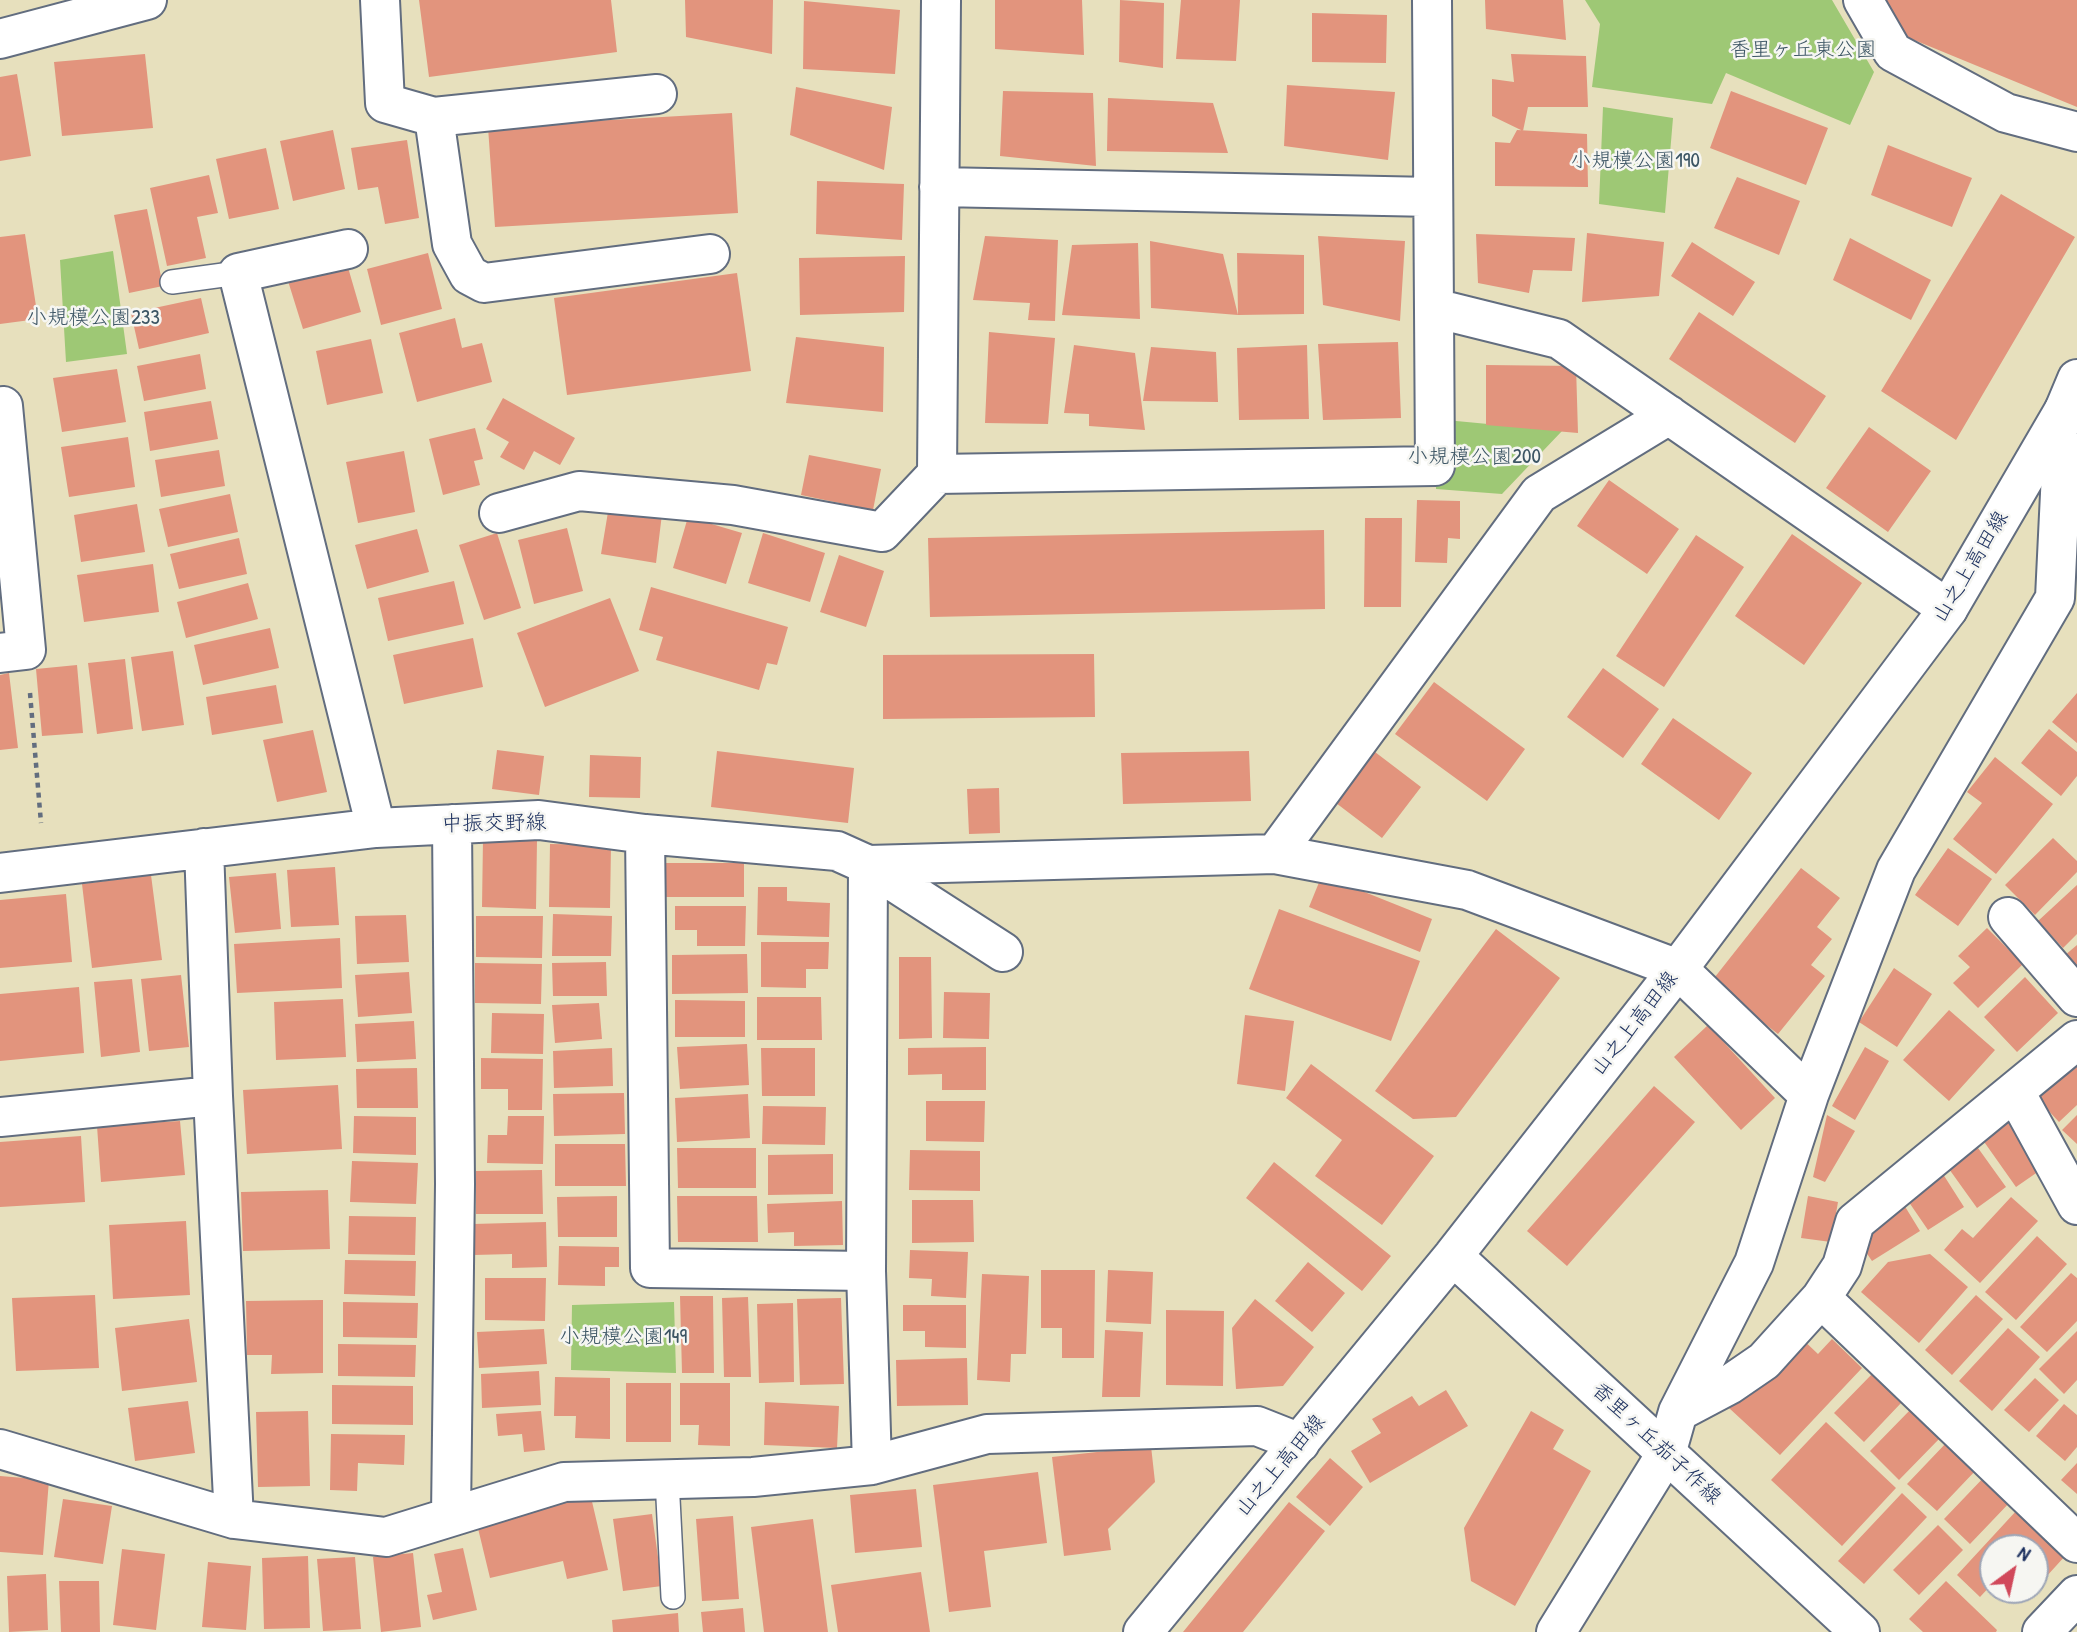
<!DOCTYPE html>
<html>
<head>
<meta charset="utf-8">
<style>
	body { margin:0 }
	#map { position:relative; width:2077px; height:1632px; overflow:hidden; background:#e7e0bd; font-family:"Patrick Hand",sans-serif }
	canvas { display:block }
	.north { position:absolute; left:1979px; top:1534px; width:70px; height:70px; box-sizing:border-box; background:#f6f6f2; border:2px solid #9ea6b7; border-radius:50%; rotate:33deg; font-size:19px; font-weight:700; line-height:28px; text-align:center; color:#1b2f5e }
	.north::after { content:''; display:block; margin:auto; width:24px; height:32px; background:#d1495b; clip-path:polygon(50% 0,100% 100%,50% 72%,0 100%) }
</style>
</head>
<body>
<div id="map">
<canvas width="2077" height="1632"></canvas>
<div class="north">N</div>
</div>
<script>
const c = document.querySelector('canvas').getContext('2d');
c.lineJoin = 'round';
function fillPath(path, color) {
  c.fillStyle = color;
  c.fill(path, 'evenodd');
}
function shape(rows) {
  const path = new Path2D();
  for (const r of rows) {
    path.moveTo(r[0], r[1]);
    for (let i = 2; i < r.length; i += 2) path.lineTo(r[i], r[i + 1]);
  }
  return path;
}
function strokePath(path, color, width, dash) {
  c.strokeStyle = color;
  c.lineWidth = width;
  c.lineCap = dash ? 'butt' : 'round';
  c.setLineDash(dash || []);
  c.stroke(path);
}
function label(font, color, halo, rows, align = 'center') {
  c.font = font + ' "Patrick Hand","Klee One",sans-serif';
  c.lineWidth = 5;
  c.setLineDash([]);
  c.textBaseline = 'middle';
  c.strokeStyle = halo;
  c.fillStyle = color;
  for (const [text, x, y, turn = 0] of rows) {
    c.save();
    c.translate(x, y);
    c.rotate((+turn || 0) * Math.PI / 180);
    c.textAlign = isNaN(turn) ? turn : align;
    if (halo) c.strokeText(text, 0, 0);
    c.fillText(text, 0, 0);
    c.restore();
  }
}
const green = shape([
	[1585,0,1832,0,1874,72,1850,125,1726,73,1712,104,1592,87,1600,24],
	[1603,107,1673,118,1665,213,1599,204],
	[113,251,127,354,66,362,60,260],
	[1435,419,1562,431,1502,494,1436,489],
	[674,1302,676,1373,571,1370,572,1305]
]);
const building = shape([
	[419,0,611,0,617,52,429,77],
	[685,0,773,0,772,54,686,37],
	[995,0,1082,0,1084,55,995,49],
	[1120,0,1164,3,1163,68,1119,62],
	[1181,0,1240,0,1236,61,1176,59],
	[1485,0,1563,0,1566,40,1486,29],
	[1884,0,2077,0,2077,107,1902,35],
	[804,1,900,10,895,74,803,69],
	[1312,13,1387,15,1386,63,1312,62],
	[145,54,153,128,62,136,54,62],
	[1511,54,1586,56,1588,107,1528,107,1523,131,1492,116,1492,79,1514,82],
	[17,74,31,156,0,161,0,77],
	[1287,85,1395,92,1388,160,1284,146],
	[796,87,892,107,884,170,790,135],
	[1003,91,1093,93,1096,166,1000,156],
	[1731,91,1828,128,1806,185,1710,148],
	[1108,98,1213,103,1228,153,1107,151],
	[732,113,738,213,495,227,488,127],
	[333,130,345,189,293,201,280,141],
	[1517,130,1587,134,1588,187,1495,186,1495,142,1510,143],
	[407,140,419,218,385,224,378,187,358,190,351,148],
	[1888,145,1972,178,1952,227,1871,195],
	[266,148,279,209,229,219,216,159],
	[209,175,218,213,197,217,206,258,167,266,150,188],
	[1737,177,1800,201,1779,255,1714,228],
	[817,181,904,184,902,240,816,234],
	[2001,194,2075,237,1956,440,1881,391],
	[147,209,163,286,129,293,114,215],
	[1587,233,1664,242,1659,296,1582,302],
	[25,234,38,319,0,324,0,237],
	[1476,234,1575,238,1572,271,1533,270,1529,293,1478,283],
	[985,236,1058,240,1055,321,1028,320,1030,303,973,300],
	[1318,236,1405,241,1400,321,1323,305],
	[1850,238,1931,280,1911,320,1833,280],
	[1150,241,1223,254,1238,315,1151,308],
	[1692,242,1755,282,1733,316,1671,276],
	[1138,243,1140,319,1062,315,1072,245],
	[428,253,442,309,381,325,367,269],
	[1237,253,1304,255,1304,314,1238,315],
	[905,256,904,312,800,315,799,258],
	[347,264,361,312,303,329,288,281],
	[737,273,751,371,567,395,554,298],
	[201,298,209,333,139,349,131,313],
	[1699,312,1826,396,1795,443,1669,359],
	[455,318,462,348,482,343,492,382,417,402,399,333],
	[989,332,1055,338,1048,424,985,423],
	[796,337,884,347,883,412,786,403],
	[371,339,383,393,327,405,316,351],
	[1398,342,1401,418,1323,420,1318,344],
	[1074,345,1135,353,1145,430,1089,426,1089,414,1064,413],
	[1307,345,1309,419,1239,420,1237,348],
	[1151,347,1216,352,1218,402,1143,401],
	[200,354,206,389,144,401,137,366],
	[1486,365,1576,366,1578,433,1486,425],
	[117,369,126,422,62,432,53,378],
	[503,398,575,438,560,465,534,451,524,470,500,457,509,442,486,429],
	[211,401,218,439,150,451,144,412],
	[1869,427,1931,471,1888,532,1826,488],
	[475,428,483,459,474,461,480,485,443,495,429,439],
	[128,437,135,487,69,497,61,447],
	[219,450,225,486,161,497,155,460],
	[404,451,415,512,358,523,346,462],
	[809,455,881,469,873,510,801,495],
	[1609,480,1679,529,1647,574,1577,526],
	[230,494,238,532,168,547,159,509],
	[1417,500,1460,501,1460,539,1448,538,1447,563,1415,562],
	[137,504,145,552,81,562,74,515],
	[609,506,662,514,656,563,601,554],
	[688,517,742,533,726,584,673,568],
	[1365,518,1402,518,1401,607,1364,607],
	[567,528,583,591,534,604,518,540],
	[417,529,429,572,367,589,355,545],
	[1324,530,1325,609,930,617,928,538],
	[497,533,521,608,484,620,459,545],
	[763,533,825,553,810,602,748,583],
	[1792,534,1862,583,1804,665,1735,616],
	[1696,535,1744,567,1664,687,1616,656],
	[239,538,247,574,179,589,170,554],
	[839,555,884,571,866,627,820,612],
	[153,564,159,612,84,622,77,575],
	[454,581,464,624,388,641,378,598],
	[248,583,258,619,186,638,177,602],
	[651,587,788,627,777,665,767,663,759,690,656,660,663,637,639,630],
	[610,598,639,671,545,707,517,633],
	[270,628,279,668,203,685,194,645],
	[473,638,483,687,404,704,393,655],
	[173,651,184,725,142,731,131,657],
	[1094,654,1095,717,883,719,883,655],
	[125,659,133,729,97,734,88,663],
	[77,665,83,733,42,736,36,669],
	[1603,668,1659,709,1623,758,1567,717],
	[9,673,18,748,0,750,0,675],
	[1434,682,1525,749,1487,801,1395,734],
	[276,685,283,723,212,735,206,697],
	[2077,693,2077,743,2052,722],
	[1673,718,1752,773,1719,820,1641,764],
	[2049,729,2077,752,2077,776,2061,796,2021,763],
	[313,730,327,792,277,802,263,740],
	[497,750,544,756,539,795,492,789],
	[717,751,854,768,848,823,711,807],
	[1249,751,1251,801,1123,804,1121,753],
	[1375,752,1421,787,1382,838,1336,803],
	[590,755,641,757,640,798,589,797],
	[1995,757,2053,804,1996,874,1953,839,1982,803,1967,792],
	[999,788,1000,833,969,834,967,789],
	[2053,838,2077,861,2077,872,2035,915,2005,885],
	[483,839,537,840,536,909,482,907],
	[550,844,611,845,610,908,549,907],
	[1948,848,1992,879,1958,926,1915,895],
	[664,863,744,863,744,897,664,897],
	[335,867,339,925,291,927,287,870],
	[1801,868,1840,898,1817,927,1832,939,1811,965,1825,976,1778,1034,1711,982],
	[276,873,281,929,235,933,229,877],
	[151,875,162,960,92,968,82,884],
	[1322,875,1432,919,1420,952,1309,907],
	[2077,885,2077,934,2063,948,2038,921],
	[758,887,787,887,787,901,830,903,829,937,757,935],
	[66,894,72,962,0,968,0,900],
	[675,906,746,906,745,946,697,946,697,930,675,930],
	[1279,909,1420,961,1391,1041,1249,989],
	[553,914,612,916,611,956,552,956],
	[406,915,409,962,357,964,355,916],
	[476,916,543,916,542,958,476,957],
	[1987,928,2023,964,1978,1008,1953,983,1970,967,1958,956],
	[1496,929,1560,978,1456,1117,1413,1119,1375,1091],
	[340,938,342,988,237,993,234,944],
	[761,942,829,942,828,969,806,969,806,988,761,987],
	[2077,945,2077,971,2064,956],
	[747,954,748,993,672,994,672,955],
	[899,957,931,957,932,1038,899,1039],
	[606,962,607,996,553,996,552,963],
	[475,963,542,964,541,1004,475,1003],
	[1894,968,1932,994,1897,1047,1859,1022],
	[409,972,412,1013,358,1017,355,975],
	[181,975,189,1047,149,1051,141,979],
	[2025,977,2058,1013,2017,1052,1984,1017],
	[132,979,140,1052,101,1057,94,982],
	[79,987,84,1053,0,1061,0,994],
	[944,992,990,993,989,1039,943,1038],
	[757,997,821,997,822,1040,757,1040],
	[343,999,346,1057,276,1060,274,1002],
	[675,1000,745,1001,745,1037,675,1037],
	[599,1003,602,1039,555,1043,552,1005],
	[1949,1010,1995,1050,1949,1101,1903,1060],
	[492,1013,544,1014,543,1054,491,1053],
	[1245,1015,1294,1021,1285,1091,1237,1084],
	[414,1021,416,1059,357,1062,355,1024],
	[1708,1025,1775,1098,1741,1130,1674,1057],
	[747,1044,749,1085,680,1089,677,1047],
	[986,1047,986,1090,942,1090,942,1074,908,1075,908,1048],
	[1865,1047,1889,1061,1855,1120,1832,1106],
	[612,1048,613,1086,554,1088,553,1051],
	[761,1048,815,1048,815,1096,762,1096],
	[2077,1055,2077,1105,2059,1122,2035,1096],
	[481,1058,543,1059,542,1110,508,1110,508,1089,481,1089],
	[1311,1064,1434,1156,1382,1225,1315,1176,1342,1140,1286,1098],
	[417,1068,418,1108,357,1108,356,1069],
	[338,1085,342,1149,247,1154,243,1090],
	[1654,1086,1695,1122,1567,1266,1527,1231],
	[624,1093,625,1134,554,1136,553,1094],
	[748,1094,750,1138,677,1142,675,1098],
	[926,1101,985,1101,984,1142,926,1141],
	[763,1106,826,1107,825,1145,762,1144],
	[1827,1115,1855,1131,1825,1182,1813,1177],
	[2077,1115,2077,1144,2062,1130],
	[354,1116,416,1117,416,1155,353,1153],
	[508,1116,544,1116,543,1164,487,1163,488,1135,507,1135],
	[2006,1117,2042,1169,2016,1187,1980,1136],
	[180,1121,185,1175,101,1182,97,1126],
	[81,1136,85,1202,0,1207,0,1142],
	[1973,1141,2006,1187,1977,1208,1944,1162],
	[555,1144,625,1144,626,1186,555,1186],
	[677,1148,756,1148,756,1188,678,1188],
	[910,1150,980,1151,980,1191,909,1190],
	[833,1154,833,1194,768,1195,768,1155],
	[352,1161,418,1163,416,1204,350,1202],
	[1274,1162,1391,1256,1362,1291,1246,1198],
	[542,1170,543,1214,476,1214,476,1171],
	[1941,1171,1964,1207,1928,1230,1904,1195],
	[328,1190,330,1249,243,1251,241,1192],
	[617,1196,617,1237,558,1237,557,1197],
	[677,1196,757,1196,758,1242,678,1242],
	[1808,1196,1838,1202,1831,1242,1801,1238],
	[2011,1197,2038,1221,1980,1283,1944,1250,1962,1229,1973,1238],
	[912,1200,973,1200,974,1242,912,1243],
	[1901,1200,1920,1231,1872,1261,1859,1242,1872,1234,1864,1223],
	[842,1201,843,1245,794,1246,794,1232,768,1233,767,1204],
	[349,1216,416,1217,415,1255,348,1254],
	[186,1221,190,1295,113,1299,109,1225],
	[546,1222,547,1267,512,1268,512,1254,474,1255,473,1224],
	[2037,1236,2067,1264,2016,1320,1985,1292],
	[559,1246,619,1247,619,1267,605,1267,605,1286,558,1285],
	[910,1250,968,1252,966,1298,931,1296,932,1279,909,1278],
	[1930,1254,1968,1287,1919,1343,1861,1292,1888,1262],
	[345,1260,416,1261,415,1296,344,1294],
	[1308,1262,1345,1293,1312,1332,1275,1301],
	[1041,1270,1095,1270,1094,1358,1062,1358,1062,1328,1041,1328],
	[1108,1270,1153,1272,1151,1324,1106,1322],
	[2071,1273,2077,1278,2077,1321,2047,1352,2020,1327],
	[982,1274,1029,1276,1026,1354,1011,1354,1010,1382,977,1380],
	[485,1278,546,1278,545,1321,485,1320],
	[95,1295,99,1368,16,1371,12,1298],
	[1976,1295,2003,1319,1952,1375,1925,1350],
	[680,1296,713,1296,714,1373,682,1373],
	[748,1297,751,1377,724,1377,722,1298],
	[841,1298,844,1384,800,1385,797,1299],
	[1255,1299,1314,1347,1283,1386,1236,1389,1232,1328],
	[323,1300,323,1373,271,1374,272,1355,247,1355,246,1301],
	[343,1302,418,1303,417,1338,343,1337],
	[793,1303,794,1382,759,1383,757,1304],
	[903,1305,966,1305,966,1348,925,1347,925,1331,903,1331],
	[1166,1310,1224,1311,1223,1386,1166,1385],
	[189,1319,197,1382,122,1391,115,1328],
	[2008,1328,2040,1357,1992,1411,1959,1381],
	[544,1329,547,1364,479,1368,477,1332],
	[1105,1330,1143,1332,1140,1397,1102,1397],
	[2077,1331,2077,1380,2064,1394,2039,1369],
	[1798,1335,1818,1354,1832,1339,1862,1368,1780,1455,1729,1408],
	[338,1344,416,1345,415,1377,338,1376],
	[967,1358,968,1405,897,1406,896,1360],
	[539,1371,541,1405,482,1408,481,1374],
	[1873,1373,1902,1402,1864,1442,1834,1413],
	[555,1377,610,1378,610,1439,575,1438,576,1416,554,1416],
	[2035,1378,2059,1400,2029,1432,2004,1410],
	[626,1383,671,1383,671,1442,626,1442],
	[680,1383,730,1383,730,1446,698,1445,699,1425,680,1425],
	[332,1385,413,1386,413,1425,332,1424],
	[1446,1390,1468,1426,1370,1483,1351,1451,1381,1433,1372,1419,1412,1396,1419,1406],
	[188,1401,195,1453,135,1461,128,1408],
	[765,1402,839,1406,837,1448,764,1445],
	[2064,1404,2077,1415,2077,1447,2065,1461,2036,1436],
	[1911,1409,1940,1438,1899,1480,1870,1451],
	[308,1411,310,1486,258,1487,256,1412],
	[541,1411,545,1450,524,1452,522,1434,498,1436,496,1414],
	[1531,1411,1564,1430,1553,1449,1591,1471,1515,1606,1471,1581,1464,1528],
	[1826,1422,1896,1488,1842,1546,1771,1480],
	[331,1434,405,1435,404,1465,358,1463,357,1491,330,1490],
	[1948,1441,1978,1468,1937,1511,1907,1484],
	[1151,1446,1155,1482,1108,1529,1111,1550,1064,1556,1052,1457],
	[1330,1458,1363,1487,1330,1526,1296,1497],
	[2077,1463,2077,1494,2061,1480],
	[1038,1472,1047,1543,984,1551,991,1607,949,1612,933,1485],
	[1987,1474,2013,1499,1970,1544,1944,1519],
	[0,1476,49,1480,43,1555,0,1552],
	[916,1489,922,1547,855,1553,850,1495],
	[590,1493,608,1570,567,1579,563,1561,490,1578,476,1520],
	[1902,1493,1927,1517,1864,1584,1838,1561],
	[63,1499,112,1506,103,1564,54,1557],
	[1289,1502,1325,1531,1243,1632,1183,1632],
	[2017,1510,2066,1555,2035,1589,2035,1548,1993,1548,1993,1583,1980,1597,1957,1575],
	[652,1514,662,1586,623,1591,613,1519],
	[733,1516,739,1599,702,1601,696,1519],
	[813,1519,828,1632,764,1632,751,1527],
	[1938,1525,1963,1550,1919,1595,1893,1570],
	[463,1548,477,1610,433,1620,427,1595,442,1592,434,1554],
	[122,1549,165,1554,156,1630,113,1625],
	[413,1553,421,1627,381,1632,373,1557],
	[308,1556,310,1628,264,1629,262,1558],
	[355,1557,361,1629,323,1631,317,1559],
	[208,1562,251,1566,246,1630,202,1627],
	[921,1572,930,1632,838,1632,831,1585],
	[46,1574,48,1630,9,1632,7,1576],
	[59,1581,99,1581,100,1632,61,1632],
	[1946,1581,1997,1630,1996,1632,1923,1632,1909,1619],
	[743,1608,745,1632,703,1632,701,1612],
	[678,1613,679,1632,613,1632,612,1620]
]);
const path = shape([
	[30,693,41,823]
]);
const lane = shape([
	[172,282,238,273],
	[667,1479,673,1597]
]);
const street = shape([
	[380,0,385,103,434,117,452,244,469,275,484,283,710,254],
	[941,0,937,474,1435,466,1432,0],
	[1863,0,1893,52,2006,113,2077,132],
	[0,39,147,0],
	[434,117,657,94],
	[939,187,1433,197],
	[348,249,238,273,376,828],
	[1434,308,1559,339,1948,609],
	[0,407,3,406,26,650,0,653],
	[499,513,579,491,733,505,882,532,937,474],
	[645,834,650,1268,866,1271],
	[204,848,213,1096,234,1519],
	[1275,854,1539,494,1669,415],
	[868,865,1275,854,1467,890,1678,969,1809,1095],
	[868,865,866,1271,872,1465],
	[0,873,376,828,539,820,645,834,837,851,868,865,1003,952],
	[2008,917,2077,997],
	[2015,1092,2077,1205],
	[0,1117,213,1096],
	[1821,1298,2077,1543],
	[1678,1412,1729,1385,1764,1361,1821,1298,1842,1266,1855,1222,2077,1040],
	[0,1449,234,1519,386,1537,564,1482,753,1477,872,1465,987,1434,1257,1426,1300,1443],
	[451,1516,455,1184,452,824],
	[1556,1632,1666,1454,1678,1412,1754,1263,1809,1095,1896,870,2055,598,2064,410,2074,415],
	[2042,1632,2077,1595]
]);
const secondary = shape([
	[1453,1256,1860,1632],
	[1143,1632,1453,1256,1678,969,1948,609,2064,410,2077,379]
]);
const parkNames = [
	["香里ヶ丘東公園",1803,50],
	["小規模公園190",1635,161],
	["小規模公園233",93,318],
	["小規模公園200",1474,457],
	["小規模公園149",623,1337]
];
const streetNames = [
	["山之上高田線",1971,567,-59],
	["中振交野線",494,824,-1],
	["山之上高田線",1635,1024,-52],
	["香里ヶ丘茄子作線",1656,1444,43],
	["山之上高田線",1281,1466,-50]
];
fillPath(green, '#9ec875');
fillPath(building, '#e2947d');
strokePath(lane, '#626d7f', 26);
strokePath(street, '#626d7f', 42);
strokePath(secondary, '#626d7f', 42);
strokePath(path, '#626d7f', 4.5, [5, 5]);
strokePath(lane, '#fff', 23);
strokePath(street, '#fff', 38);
strokePath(secondary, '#fff', 38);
label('21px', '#3c5564', '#f6f6f2', parkNames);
label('21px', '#1b2f5e', '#f6f6f2', streetNames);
</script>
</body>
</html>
